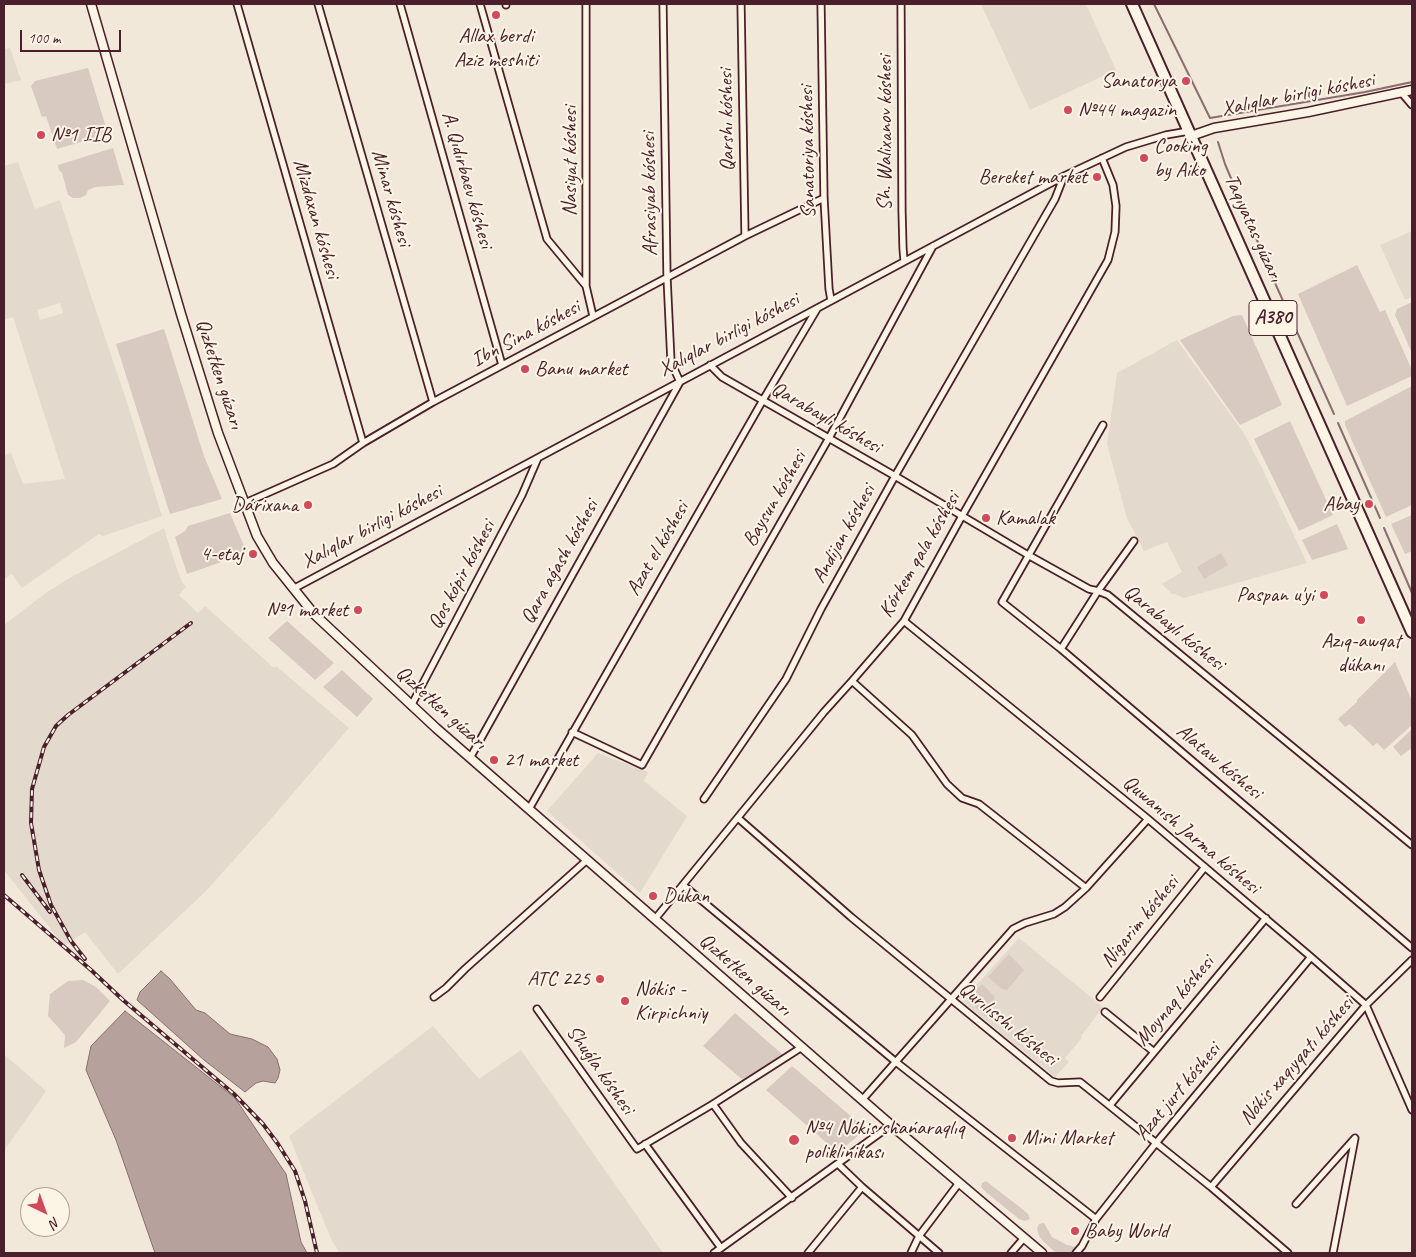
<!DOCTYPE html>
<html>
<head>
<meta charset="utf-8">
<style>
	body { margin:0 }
	#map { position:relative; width:1416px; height:1257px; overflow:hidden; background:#f1e8da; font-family:Caveat,sans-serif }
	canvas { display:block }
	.frame { position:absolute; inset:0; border:5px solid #4a1f2b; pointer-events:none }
	.north { position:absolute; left:20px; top:1187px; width:50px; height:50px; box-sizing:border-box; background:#fcf5e5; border:1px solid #b59f9b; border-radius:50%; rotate:138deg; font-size:14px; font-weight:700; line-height:20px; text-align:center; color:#4a1f2b }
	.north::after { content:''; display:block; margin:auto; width:18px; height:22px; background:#d1495b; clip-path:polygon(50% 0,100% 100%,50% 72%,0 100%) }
	.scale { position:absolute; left:20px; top:30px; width:101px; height:22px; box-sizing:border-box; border:2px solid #4a1f2b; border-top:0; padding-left:6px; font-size:15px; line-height:18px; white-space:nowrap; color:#4a1f2b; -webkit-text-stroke:4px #fcf5e5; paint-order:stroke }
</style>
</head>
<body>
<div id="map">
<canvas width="1416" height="1257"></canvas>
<div class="frame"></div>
<div class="north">N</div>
<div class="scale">100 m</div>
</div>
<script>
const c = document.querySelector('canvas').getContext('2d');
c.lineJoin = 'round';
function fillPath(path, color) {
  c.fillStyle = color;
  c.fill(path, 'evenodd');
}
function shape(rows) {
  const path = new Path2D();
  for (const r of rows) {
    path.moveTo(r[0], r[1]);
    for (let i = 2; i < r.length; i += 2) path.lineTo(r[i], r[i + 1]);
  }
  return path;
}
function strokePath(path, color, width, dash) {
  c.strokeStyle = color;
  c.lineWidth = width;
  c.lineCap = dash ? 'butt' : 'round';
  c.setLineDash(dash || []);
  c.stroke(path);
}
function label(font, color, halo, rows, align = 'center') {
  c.font = font + ' Caveat,sans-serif';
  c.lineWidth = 4;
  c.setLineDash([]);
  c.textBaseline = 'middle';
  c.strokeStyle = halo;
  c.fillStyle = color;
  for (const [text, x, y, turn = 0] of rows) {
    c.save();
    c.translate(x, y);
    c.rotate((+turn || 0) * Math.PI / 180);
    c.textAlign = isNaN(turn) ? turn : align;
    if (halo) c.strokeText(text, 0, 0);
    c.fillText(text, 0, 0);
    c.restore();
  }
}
const built = shape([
	[981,4,1086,4,1116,70,1030,110],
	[10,48,21,80,4,84,4,49],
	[18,162,35,209,60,200,90,293,126,399,162,516,103,536,99,534,22,588,12,574,4,579,4,455,11,453,23,484,65,479,13,317,4,320,4,166],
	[60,303,63,313,40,320,37,310],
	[1412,231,1412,297,1405,300,1380,245],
	[1177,340,1245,435,1262,468,1307,563,1184,598,1175,594,1172,594,1162,584,1182,572,1167,542,1144,551,1127,518,1107,444,1117,373],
	[164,528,176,566,182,582,186,587,179,595,198,613,205,606,274,668,276,666,349,728,270,820,206,891,118,974,85,932,64,946,4,870,4,625,47,592,68,579],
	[598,753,648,772,644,781,687,816,640,893,547,811],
	[1019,938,1103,1007,1081,1036,1082,1038,1065,1058,1069,1062,1055,1077,962,1001],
	[433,1026,479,1079,521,1050,663,1253,340,1253,331,1239,289,1136],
	[4,1054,46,1091,4,1151]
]);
const green = shape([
	[88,68,108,134,57,149,46,116,42,117,31,86,35,81],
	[113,148,124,185,95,187,88,190,86,195,80,198,73,198,68,195,62,173,59,170,58,165],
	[1357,265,1380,312,1385,310,1412,370,1412,376,1347,406,1298,294],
	[1412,302,1412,353,1395,315,1397,309],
	[1242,315,1282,405,1240,425,1180,340,1233,316],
	[164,329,204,456,222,499,170,514,116,344],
	[1412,386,1412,505,1386,517,1345,425,1345,421],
	[1290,421,1333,515,1299,531,1254,439],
	[230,513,247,553,187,574,175,537,185,531,188,526],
	[1412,515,1412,551,1405,554,1391,524],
	[1337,524,1348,549,1312,560,1302,540],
	[1221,553,1228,565,1204,579,1197,567],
	[287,621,334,663,315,680,268,638],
	[1395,662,1412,701,1412,725,1384,750,1377,743,1373,746,1350,724,1345,727,1338,719,1357,702,1357,700],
	[342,670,373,699,357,717,323,687],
	[1412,729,1412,748,1401,756,1393,747],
	[1009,954,1024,970,1007,990,1002,989,988,977],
	[83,980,96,987,110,1001,76,1042,64,1048,65,1035,48,1016,50,994,68,981],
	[982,984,994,996,995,1006,986,1016,967,1000],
	[735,1013,782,1054,782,1057,744,1081,703,1046],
	[792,1066,866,1129,847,1145,836,1151,766,1090],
	[986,1181,1021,1208,1028,1214,1030,1219,1025,1221,1019,1219,987,1193,981,1187,982,1183],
	[1044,1223,1052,1237,1067,1245,1076,1247,1074,1251,1071,1253,1059,1253,1054,1251,1043,1241,1039,1236,1037,1228,1039,1224]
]);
const water = shape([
	[161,971,170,979,196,1010,205,1013,230,1034,252,1039,268,1047,277,1059,280,1070,278,1078,275,1083,263,1081,256,1083,245,1092,204,1060,137,1000,140,992,161,971],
	[125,1011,235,1098,286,1174,301,1242,307,1253,155,1253,116,1140,86,1070,91,1046,125,1011]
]);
const stream = shape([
	[1154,4,1210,118,1365,92,1412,82],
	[1218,142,1225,164,1275,283,1334,414],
	[1338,423,1380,518],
	[1384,528,1412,593]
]);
const street = shape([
	[237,4,363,443],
	[318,4,433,402],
	[400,4,502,365],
	[480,4,547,239,586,286],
	[506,4,506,5],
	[586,4,586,286,593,316],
	[741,4,745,236],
	[821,4,824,198,829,289,831,300],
	[901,4,902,211,903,248,904,261],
	[1401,92,1412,105],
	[710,365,722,377,895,476,1028,555,1089,589,1098,591,1108,595,1412,845],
	[1103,425,1002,602,1061,649,1412,948],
	[245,503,333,464,363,443,433,402,745,236,824,198],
	[293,589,1064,176,1126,147,1166,135,1189,131],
	[904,621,1148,819,1311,957,1366,1005,1412,1110],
	[1061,649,1098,591,1134,541],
	[852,681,912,735,947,784,962,798,979,804,1086,888],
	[411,706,522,495,538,458],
	[572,732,642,765,829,438,933,246],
	[470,758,680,382,671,362,667,277,663,4],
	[704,799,786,679,821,609,895,476,1055,199,1064,176],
	[529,809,763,400,817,309],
	[738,818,851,917,1051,1081,1058,1083,1080,1082,1211,1187,1288,1253],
	[683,885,896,1062,1096,1219],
	[655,919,824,712,852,681,904,621,962,516,1108,260,1115,232,1116,206,1113,185,1102,158],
	[434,997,446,988,465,969,587,860],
	[1100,997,1205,867],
	[537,1009,637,1149,713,1104,802,1047],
	[1105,1012,1154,1052],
	[862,1100,1013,929,1025,923,1054,914,1065,907,1086,888,1148,819],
	[713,1104,741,1143,792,1198],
	[1110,1105,1266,918],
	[645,1144,721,1248],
	[838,1164,862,1187,939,1253],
	[1211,1187,1366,1005,1412,960],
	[1296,1204,1355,1138,1333,1253],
	[714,1253,891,1125],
	[808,1253,862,1187],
	[911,1253,919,1236,959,1183],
	[1011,1253,1024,1238],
	[1076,1253,1082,1246,1096,1219,1156,1143,1311,957]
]);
const secondary = shape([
	[91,4,181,314,218,433,257,536,273,563,314,614,436,728,891,1125,1042,1253],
	[1191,136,1214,128,1308,112,1412,90]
]);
const highway = shape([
	[1132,4,1412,632]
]);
const rail = shape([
	[22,875,50,912],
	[4,895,91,970,123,1000,234,1094,263,1124,278,1144,295,1171,305,1201,317,1253],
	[85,959,71,941,51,905,39,870,31,823,32,789,44,747,56,726,68,715,191,623]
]);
const markers = [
	[496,15,5,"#d1495b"],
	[1186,81,5,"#d1495b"],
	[1068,110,5,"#d1495b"],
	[41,135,5,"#d1495b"],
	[1144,158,5,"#d1495b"],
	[1097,177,5,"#d1495b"],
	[525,369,5,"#d1495b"],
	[1369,504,5,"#d1495b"],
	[308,505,5,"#d1495b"],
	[986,518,5,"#d1495b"],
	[253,554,5,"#d1495b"],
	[1324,595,5,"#d1495b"],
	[358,610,5,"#d1495b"],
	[1361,620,5,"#d1495b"],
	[494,760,5,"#d1495b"],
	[653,896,5,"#d1495b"],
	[600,979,5,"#d1495b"],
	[625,1001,5,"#d1495b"],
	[1012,1138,5,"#d1495b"],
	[794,1140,6,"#d1495b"],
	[1075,1231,5,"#d1495b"]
];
const shields = [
	[1273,318,48]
];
const shieldNames = [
	["A380",1273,318]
];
const poiNames = [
	["Allax berdi",496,36,"center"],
	["Aziz meshiti",496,60,"center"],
	["Sanatorya",1176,81,"right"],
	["№44 magazin",1078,110],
	["№1 IIB",51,135],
	["Cooking",1154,146],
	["by Aiko",1154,170],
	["Bereket market",1087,177,"right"],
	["Banu market",535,369],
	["Abay",1359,504,"right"],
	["Dárixana",298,505,"right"],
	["Kamalak",996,518],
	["4-etaj",243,554,"right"],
	["Paspan u'yi",1314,595,"right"],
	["№1 market",348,610,"right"],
	["Azıq-awqat",1361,641,"center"],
	["dúkanı",1361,665,"center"],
	["21 market",504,760],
	["Dúkan",663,896],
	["АТС 225",590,979,"right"],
	["Nókis -",635,989],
	["Kirpichniy",635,1013],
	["№4 Nókis shańaraqlıq",805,1128],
	["poliklinikası",805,1152],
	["Mini Market",1022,1138],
	["Baby World",1085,1231]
];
const streetNames = [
	["Xalıqlar birligi kóshesi",1298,95,-11],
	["Qarshı kóshesi",727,120,-91],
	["Sh. Walixanov kóshesi",885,133,-90],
	["Sanatoriya kóshesi",808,152,-91],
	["Nasiyat kóshesi",570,161,-90],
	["A. Qıdırbaev kóshesi",467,180,74],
	["Afrasiyab kóshesi",650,194,-91],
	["Minar kóshesi",391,198,74],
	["Mizdaxan kóshesi",316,219,74],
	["Taqıyatas gúzarı",1253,228,66],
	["Ibn Sina kóshesi",526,334,-28],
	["Xalıqlar birligi kóshesi",729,335,-28],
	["Qızketken gúzarı",219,374,72],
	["Qarabaylı kóshesi",826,418,30],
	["Baysun kóshesi",775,499,-60],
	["Xalıqlar birligi kóshesi",372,527,-28],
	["Andijan kóshesi",844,534,-61],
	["Azat el kóshesi",658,549,-60],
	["Kórkem qala kóshesi",920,555,-60],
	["Qara aǵash kóshesi",560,562,-61],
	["Qos kópir kóshesi",462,575,-62],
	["Qarabaylı kóshesi",1174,628,39],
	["Qızketken gúzarı",441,708,42],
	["Alataw kóshesi",1219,762,40],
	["Quwanısh Jarma kóshesi",1191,835,40],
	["Nigarim kóshesi",1140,922,-51],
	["Qızketken gúzarı",745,975,41],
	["Moynaq kóshesi",1175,1001,-50],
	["Qurılısshı kóshesi",1008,1024,39],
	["Nókis xaqıyqatı kóshesi",1297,1061,-49],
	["Shuǵla kóshesi",600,1070,55],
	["Azat jurt kóshesi",1178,1092,-50]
];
fillPath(built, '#e4d9cd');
fillPath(green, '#d8cac0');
fillPath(water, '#b6a19c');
strokePath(water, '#8b6d6f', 1);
strokePath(stream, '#8b6d6f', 2);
strokePath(street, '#4a1f2b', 9);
strokePath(secondary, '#4a1f2b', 11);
strokePath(highway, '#4a1f2b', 14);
strokePath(street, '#fcf5e5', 5.5);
strokePath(secondary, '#fcf5e5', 8);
strokePath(highway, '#fcf5e5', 10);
strokePath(rail, '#4a1f2b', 4);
strokePath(rail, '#fcf5e5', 2, [5.5]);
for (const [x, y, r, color] of markers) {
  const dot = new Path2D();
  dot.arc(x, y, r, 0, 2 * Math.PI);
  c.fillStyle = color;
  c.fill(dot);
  strokePath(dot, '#fcf5e5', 2);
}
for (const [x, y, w] of shields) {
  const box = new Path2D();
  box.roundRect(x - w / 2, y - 17.5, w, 35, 4);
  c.fillStyle = '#fcf5e5';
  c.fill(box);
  strokePath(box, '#4a1f2b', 1);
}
label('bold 20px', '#4a1f2b', null, shieldNames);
label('21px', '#4a1f2b', '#fcf5e5', poiNames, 'left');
label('21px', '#4a1f2b', '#fcf5e5', streetNames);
</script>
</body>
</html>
